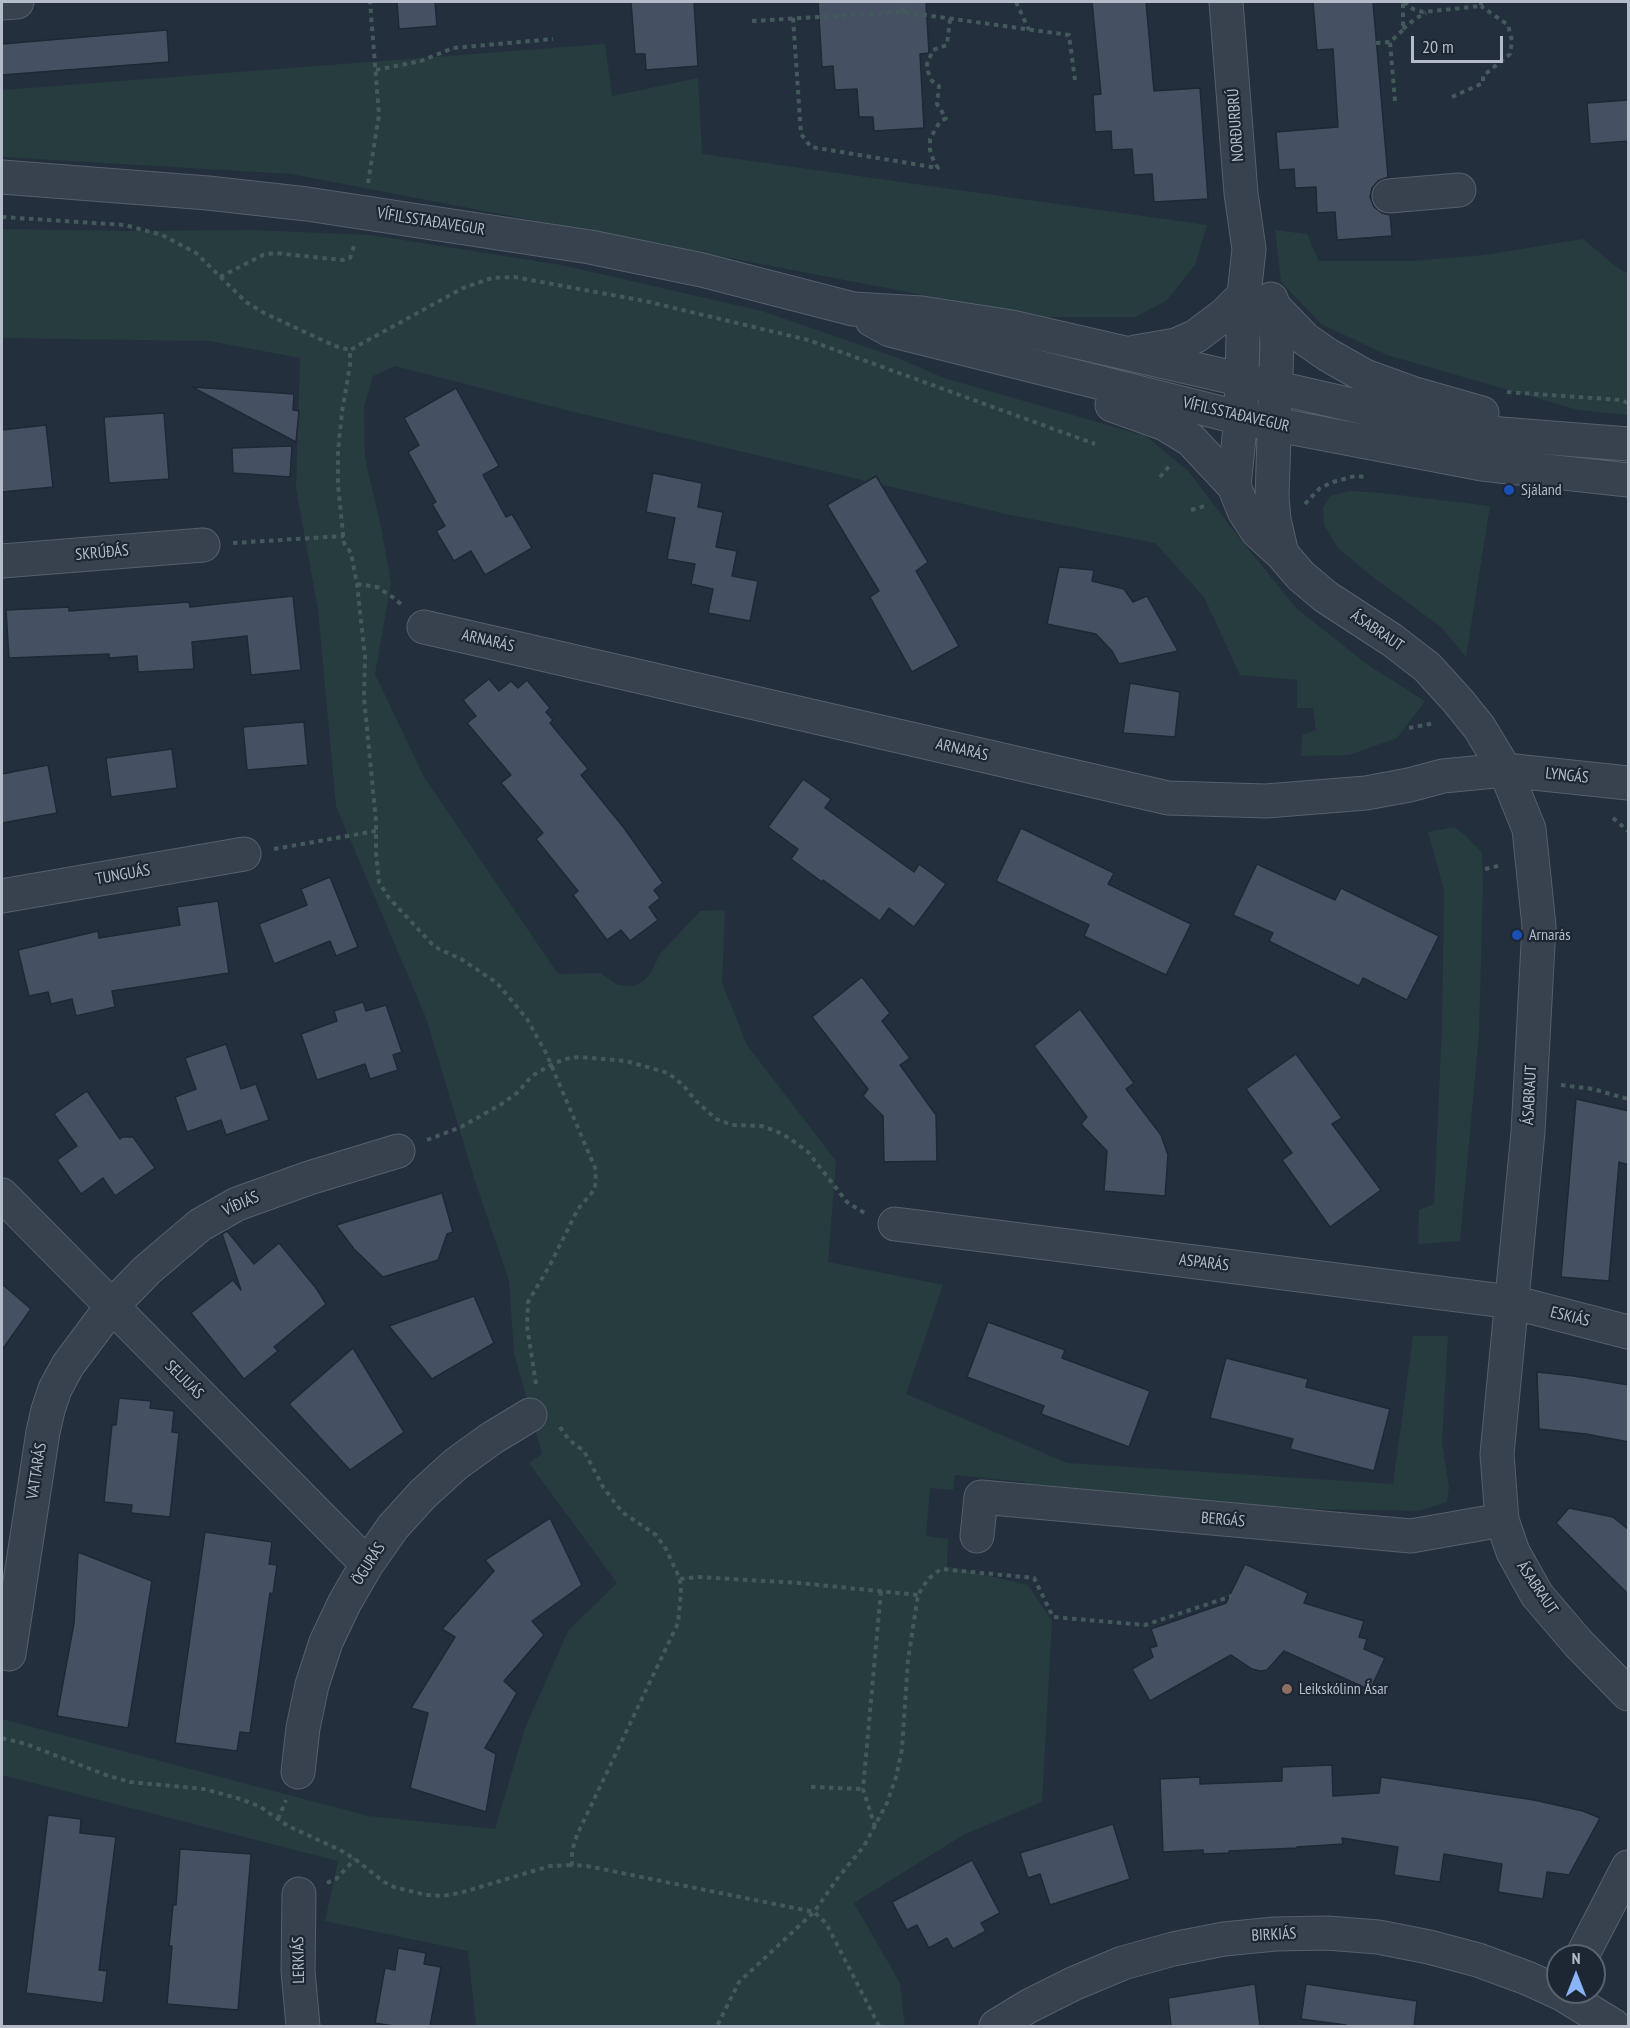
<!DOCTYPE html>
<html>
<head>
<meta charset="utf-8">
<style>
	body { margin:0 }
	#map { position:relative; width:1630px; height:2028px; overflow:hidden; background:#242f3e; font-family:"PT Sans Narrow",sans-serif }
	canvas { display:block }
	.frame { position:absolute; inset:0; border:3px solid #b4bcc9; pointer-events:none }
	.north { position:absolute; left:1546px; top:1944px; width:60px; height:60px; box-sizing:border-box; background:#1d2633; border:2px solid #59626f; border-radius:50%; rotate:0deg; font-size:16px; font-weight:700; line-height:24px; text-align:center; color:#b4bcc9 }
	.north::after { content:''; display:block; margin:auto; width:21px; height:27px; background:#8ab4f8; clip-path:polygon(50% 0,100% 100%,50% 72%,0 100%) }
	.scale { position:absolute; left:1411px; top:36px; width:92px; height:27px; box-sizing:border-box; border:3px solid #b4bcc9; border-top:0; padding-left:8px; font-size:18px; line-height:21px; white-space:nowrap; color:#b4bcc9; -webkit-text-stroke:4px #1d2633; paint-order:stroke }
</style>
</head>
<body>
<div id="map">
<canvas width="1630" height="2028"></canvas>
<div class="frame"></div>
<div class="north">N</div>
<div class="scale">20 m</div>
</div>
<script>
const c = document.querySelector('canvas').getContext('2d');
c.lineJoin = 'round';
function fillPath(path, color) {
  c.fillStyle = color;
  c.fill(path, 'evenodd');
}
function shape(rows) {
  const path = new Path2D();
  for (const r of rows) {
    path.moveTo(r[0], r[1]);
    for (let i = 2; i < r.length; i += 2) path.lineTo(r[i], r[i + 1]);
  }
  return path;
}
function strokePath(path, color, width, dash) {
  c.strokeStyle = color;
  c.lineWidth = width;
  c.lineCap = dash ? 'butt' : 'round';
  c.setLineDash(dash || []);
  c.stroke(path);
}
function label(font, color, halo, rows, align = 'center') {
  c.font = font + ' "PT Sans Narrow",sans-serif';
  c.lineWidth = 4.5;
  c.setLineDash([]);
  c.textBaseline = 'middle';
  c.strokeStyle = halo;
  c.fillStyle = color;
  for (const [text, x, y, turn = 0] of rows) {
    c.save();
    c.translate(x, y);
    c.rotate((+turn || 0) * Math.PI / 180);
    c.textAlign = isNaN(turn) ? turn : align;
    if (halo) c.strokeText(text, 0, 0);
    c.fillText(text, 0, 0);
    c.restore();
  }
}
const green = shape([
	[605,44,612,96,698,78,702,154,1207,225,1195,265,1166,301,1135,317,1038,317,291,174,2,157,2,90],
	[2,229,128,231,252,230,371,235,562,265,762,311,898,358,944,378,1146,436,1189,472,1233,530,1296,608,1368,665,1425,701,1397,738,1349,755,1301,756,1302,735,1316,730,1313,708,1297,708,1297,680,1240,675,1204,597,1155,543,1006,514,574,412,395,366,373,376,364,407,365,458,381,527,391,583,375,674,424,777,558,974,600,973,618,985,634,986,645,980,651,973,660,954,700,911,725,910,722,983,747,1045,836,1161,828,1262,943,1285,906,1394,1067,1463,1393,1484,1413,1336,1448,1336,1442,1443,1449,1487,1447,1502,1418,1511,1311,1509,1033,1491,1025,1482,955,1475,953,1490,930,1488,926,1536,948,1539,947,1566,1028,1585,1052,1621,1042,1802,965,1834,854,1903,900,1983,905,2026,476,2026,468,1951,325,1921,338,1861,2,1775,2,1719,368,1816,495,1829,525,1728,568,1631,617,1583,529,1463,542,1454,514,1353,509,1281,474,1178,426,1018,336,806,318,610,296,488,300,358,209,341,2,338],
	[1275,230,1307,234,1319,261,1412,261,1484,255,1583,239,1614,265,1628,274,1628,415,1578,410,1387,355,1321,324,1281,282],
	[1350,491,1382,493,1490,506,1466,657,1441,627,1369,574,1338,548,1324,525,1323,508,1330,496],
	[1454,827,1466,836,1482,853,1483,885,1479,1034,1460,1241,1418,1244,1419,1210,1434,1204,1442,1026,1444,890,1428,832]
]);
const building = shape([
	[397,2,435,2,437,26,399,29,397,2],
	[631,2,694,2,698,66,646,70,645,54,635,54,631,2],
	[818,2,926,2,929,53,920,54,924,128,874,131,873,117,859,117,857,89,835,90,833,66,822,67,818,2],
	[1092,2,1146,2,1154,91,1200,88,1208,199,1154,202,1152,174,1134,175,1132,149,1112,150,1111,131,1095,132,1093,95,1101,94,1092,2],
	[1313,2,1373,2,1388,177,1378,181,1372,188,1370,197,1374,207,1382,213,1390,215,1392,236,1337,240,1335,212,1317,213,1316,187,1295,188,1294,169,1279,170,1276,132,1338,127,1333,49,1317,50,1313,2],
	[167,30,169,62,2,75,2,44,167,30],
	[1629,100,1629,141,1590,144,1587,103,1629,100],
	[192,387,294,394,293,410,299,411,296,442,192,387],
	[456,388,499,466,483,475,506,517,512,514,532,548,485,575,471,551,454,561,436,531,445,526,432,504,436,502,408,452,419,445,404,418,456,388],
	[164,413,169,479,109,483,104,417,164,413],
	[46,425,53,487,2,492,2,430,46,425],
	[292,446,290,477,233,473,232,448,292,446],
	[653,473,702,483,698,507,723,512,716,547,737,551,732,576,758,581,750,621,708,613,713,589,691,584,695,564,667,559,675,518,646,512,653,473],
	[876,476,928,562,916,571,959,646,912,672,870,597,879,591,827,505,876,476],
	[1059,567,1094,570,1092,581,1124,589,1133,602,1147,596,1178,651,1119,664,1112,651,1096,634,1047,624,1059,567],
	[293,596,301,670,251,675,247,636,192,642,194,669,138,672,137,656,109,658,109,654,9,658,6,610,69,607,69,611,189,602,190,607,293,596],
	[489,679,499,691,511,681,518,688,527,680,550,708,546,712,553,720,550,723,588,769,581,775,624,828,663,883,654,890,660,898,649,907,658,920,630,941,621,930,607,940,573,895,578,891,536,839,543,833,501,783,511,775,467,723,476,716,463,700,489,679],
	[1130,683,1180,692,1175,737,1123,733,1130,683],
	[304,722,308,765,247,770,243,727,304,722],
	[172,749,177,788,111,797,106,758,172,749],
	[48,765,57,813,2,823,2,774,48,765],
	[803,779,831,799,825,808,914,872,919,864,946,884,914,927,889,908,880,921,823,880,822,882,791,859,798,849,768,827,803,779],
	[1021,828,1114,873,1108,884,1191,924,1166,975,1084,936,1089,925,996,881,1021,828],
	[1257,864,1335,900,1341,888,1439,936,1407,1000,1363,978,1359,986,1269,941,1273,933,1233,915,1257,864],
	[330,877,358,947,336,956,330,941,274,964,259,924,307,905,301,889,330,877],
	[218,901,229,973,112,991,115,1007,76,1016,72,999,51,1004,48,992,29,996,18,950,98,931,99,938,180,925,177,907,218,901],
	[862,977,890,1013,882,1021,910,1058,900,1065,936,1115,937,1161,884,1162,883,1116,863,1096,868,1089,812,1017,862,977],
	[363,1002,366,1011,386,1005,402,1052,393,1055,398,1070,370,1079,365,1064,317,1080,301,1034,337,1021,334,1011,363,1002],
	[1080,1009,1134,1083,1126,1089,1161,1135,1168,1155,1165,1196,1104,1191,1107,1151,1081,1124,1087,1117,1034,1046,1080,1009],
	[226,1044,241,1089,256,1084,269,1120,226,1135,221,1120,187,1132,175,1097,196,1089,185,1058,226,1044],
	[1296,1054,1342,1118,1332,1124,1381,1190,1330,1227,1282,1160,1292,1153,1246,1089,1296,1054],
	[87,1091,120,1139,123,1137,133,1137,155,1168,115,1196,103,1178,81,1194,57,1160,77,1146,54,1114,87,1091],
	[1576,1099,1629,1111,1629,1165,1619,1162,1609,1281,1561,1277,1576,1099],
	[442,1193,453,1232,447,1234,438,1260,383,1277,354,1249,336,1225,442,1193],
	[227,1231,254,1264,279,1243,316,1288,326,1304,274,1347,278,1351,244,1379,191,1313,233,1280,241,1290,222,1234,227,1231],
	[2,1284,31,1309,2,1350,2,1284],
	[474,1296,494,1343,432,1379,389,1326,474,1296],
	[988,1322,1065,1350,1062,1358,1150,1391,1129,1447,1041,1414,1044,1406,967,1377,988,1322],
	[353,1348,404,1432,350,1470,289,1404,353,1348],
	[1226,1358,1308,1379,1306,1387,1390,1409,1374,1471,1290,1449,1293,1439,1210,1418,1226,1358],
	[1537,1372,1574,1376,1629,1385,1629,1442,1586,1434,1539,1429,1537,1372],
	[119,1398,151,1401,150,1408,174,1411,172,1432,179,1433,170,1517,131,1513,132,1505,104,1502,112,1425,116,1425,119,1398],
	[1569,1508,1613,1517,1629,1530,1629,1595,1556,1523,1569,1508],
	[550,1518,582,1585,532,1621,544,1635,504,1681,517,1693,485,1748,496,1754,486,1812,410,1788,428,1713,411,1708,455,1637,442,1629,494,1571,485,1560,550,1518],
	[205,1532,272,1542,269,1564,277,1565,273,1594,270,1593,250,1733,240,1732,237,1751,175,1743,205,1532],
	[78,1552,152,1581,128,1728,57,1716,74,1623,78,1552],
	[1245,1564,1308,1593,1304,1603,1364,1621,1359,1637,1367,1639,1364,1649,1385,1658,1370,1690,1284,1651,1267,1670,1260,1671,1252,1669,1231,1655,1150,1701,1132,1669,1153,1657,1150,1648,1157,1646,1151,1629,1226,1603,1245,1564],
	[1332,1765,1333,1796,1379,1793,1381,1777,1534,1800,1583,1811,1600,1818,1569,1875,1547,1872,1543,1899,1498,1892,1502,1864,1444,1854,1440,1882,1394,1875,1398,1847,1342,1838,1343,1844,1297,1847,1297,1848,1229,1851,1229,1853,1203,1854,1203,1850,1163,1852,1160,1779,1200,1777,1200,1784,1282,1781,1282,1767,1332,1765],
	[48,1815,81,1819,80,1833,116,1837,99,1970,107,1971,103,2003,26,1993,48,1815],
	[1113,1824,1130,1879,1050,1905,1040,1874,1028,1878,1020,1853,1113,1824],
	[180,1849,251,1854,238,2010,167,2004,172,1946,169,1946,173,1905,176,1905,180,1849],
	[972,1860,1000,1913,981,1923,986,1931,953,1949,947,1938,929,1948,917,1925,907,1930,892,1902,972,1860],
	[398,1948,426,1953,424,1964,441,1967,430,2026,394,2026,375,2023,385,1968,395,1970,398,1948],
	[1255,1984,1260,2026,1171,2026,1168,1998,1255,1984],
	[1306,1984,1417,2001,1414,2026,1345,2026,1346,2025,1301,2019,1306,1984]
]);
const path = shape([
	[1016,2,1029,30],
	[1404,2,1413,9,1423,12,1481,6,1481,2],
	[903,12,904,2],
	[793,18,801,134,811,147,938,168,933,159,930,150,930,139,939,123,946,118,937,104,939,86,932,81,928,72,927,64,933,50,947,45,950,19],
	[752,21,903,12,1069,35,1075,80],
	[1403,29,1415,19,1426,13],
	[1376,43,1390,42],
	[376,70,421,61,453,48,553,39],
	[1452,97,1483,83,1483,76,1510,54,1512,41,1508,25,1481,6],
	[1395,101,1390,42,1403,30,1403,2],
	[368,183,379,115,370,2],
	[2,217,125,225,162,235,196,253,246,302,264,313,335,346,350,350],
	[220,277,263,255,274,253,342,260,350,258,355,243],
	[1507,392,1621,400,1628,403],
	[1160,477,1171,464],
	[1305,504,1320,488,1333,482,1355,476,1366,477],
	[1191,510,1208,505],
	[233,543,344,536],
	[357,584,377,587,394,598,402,605],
	[1409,728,1435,723],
	[1613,818,1628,831],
	[274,849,376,831],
	[1485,869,1502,865],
	[1561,1085,1593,1089,1628,1099],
	[427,1140,461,1127,500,1105,517,1093,532,1076,551,1065,565,1059,579,1057,626,1061,668,1073,683,1085,696,1101,716,1119,732,1125,761,1126,776,1131,789,1138,808,1152,847,1202,866,1214],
	[536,1384,527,1326,528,1302,550,1265,578,1209,595,1189,596,1170,546,1053,527,1019,497,983,461,959,439,949,431,943,389,898,379,882,376,853,376,821,364,698,365,657,357,584,351,553,344,543,338,485,338,451,342,412,350,365,350,350,463,288,492,278,514,277,645,301,808,340,1095,444],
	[560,1427,569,1440,584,1451,603,1487,622,1512,656,1535,666,1549,680,1579,681,1592,678,1623,577,1835,572,1851,572,1865,587,1866,814,1912,739,1982,717,2026],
	[680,1579,698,1577,799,1583,918,1595],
	[2,1738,26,1744,106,1775,130,1782,204,1789,237,1798,259,1806,288,1826,340,1850,355,1859,384,1882,394,1887,426,1895,442,1896,460,1893,550,1866,572,1865],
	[811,1787,863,1789],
	[278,1819,286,1800],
	[875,1827,863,1789,881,1590],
	[327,1883,336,1879,355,1859],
	[879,2026,826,1923,814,1912,837,1879,864,1846,887,1803,896,1777,902,1749,908,1660,918,1595,928,1579,941,1569,1034,1578,1053,1617,1145,1625,1232,1596]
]);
const minor = shape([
	[1226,2,1241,193,1249,249,1244,295,1241,418,1234,486,1244,511,1257,531,1282,554,1301,576,1326,597,1392,640,1427,667,1458,701,1479,727,1505,770,1529,829,1539,926,1528,1132,1497,1454,1502,1520,1513,1552,1537,1595,1578,1643,1628,1694],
	[2,3,17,2],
	[2,177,208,193,307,204,590,247,702,270,853,309,922,313,1012,327,1435,424,1501,434,1628,444],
	[1389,196,1459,190],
	[1271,299,1274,307,1277,343,1272,497,1274,520,1282,554],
	[1274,307,1305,339,1328,355,1365,376,1412,393,1482,413],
	[872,320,890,330,1241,418,1482,464,1628,480],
	[1135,352,1176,345,1196,336,1224,315,1244,295],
	[1112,405,1165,424,1191,440,1234,486],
	[2,561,203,545],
	[424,627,1168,798,1266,801,1366,793,1409,785,1443,776,1505,770,1628,783],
	[2,896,244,854],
	[2,1195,367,1564],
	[895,1224,1512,1302,1628,1332],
	[977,1536,981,1497,1411,1536,1502,1520],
	[9,1654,43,1432,48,1410,55,1389,68,1365,112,1306,147,1270,200,1225,237,1204,309,1178,398,1151],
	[298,1772,303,1728,312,1685,326,1642,345,1602,367,1564,393,1527,423,1494,456,1464,492,1438,530,1415],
	[299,1894,298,1971,303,2026],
	[1582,1956,1628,1867],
	[1562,1994,1614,2026],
	[996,2026,1029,2006,1075,1983,1123,1963,1173,1949,1224,1939,1275,1934,1327,1933,1378,1937,1429,1947,1478,1960,1527,1978,1562,1994,1563,1992]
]);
const markers = [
	[1509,490,6,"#1a4fb4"],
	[1517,935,6,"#1a4fb4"],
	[1287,1689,6,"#8d6e63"]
];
const streetNames = [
	["NORÐURBRÚ",1236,125,-94],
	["VÍFILSSTAÐAVEGUR",431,222,9],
	["VÍFILSSTAÐAVEGUR",1236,415,13],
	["SKRÚÐÁS",102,553,-5],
	["ÁSABRAUT",1377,631,34],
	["ARNARÁS",488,641,13],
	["ARNARÁS",962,750,13],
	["LYNGÁS",1567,776,6],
	["TUNGUÁS",123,875,-10],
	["ÁSABRAUT",1530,1095,-87],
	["VÍÐIÁS",241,1204,-24],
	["ASPARÁS",1204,1263,7],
	["ESKIÁS",1570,1317,14],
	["SELJUÁS",184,1380,45],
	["VATTARÁS",37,1471,-81],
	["BERGÁS",1223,1520,5],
	["ÖGURÁS",369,1564,-57],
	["ÁSABRAUT",1537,1588,56],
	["BIRKIÁS",1274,1935,-3],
	["LERKIÁS",299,1960,-91]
];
const poiNames = [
	["Sjáland",1521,490],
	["Arnarás",1529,935],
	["Leikskólinn Ásar",1299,1689]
];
fillPath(green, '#263c3f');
fillPath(building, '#455162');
strokePath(building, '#1f2835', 1.5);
strokePath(minor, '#565f6c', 35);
strokePath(path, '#44595c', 4, [4.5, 4.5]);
strokePath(minor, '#38414e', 33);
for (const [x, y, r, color] of markers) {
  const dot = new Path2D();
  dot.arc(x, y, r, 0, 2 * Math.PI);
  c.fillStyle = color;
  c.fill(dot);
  strokePath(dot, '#1d2633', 2);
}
label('16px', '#b4bcc9', '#1d2633', streetNames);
label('16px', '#b4bcc9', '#1d2633', poiNames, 'left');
</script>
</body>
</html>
